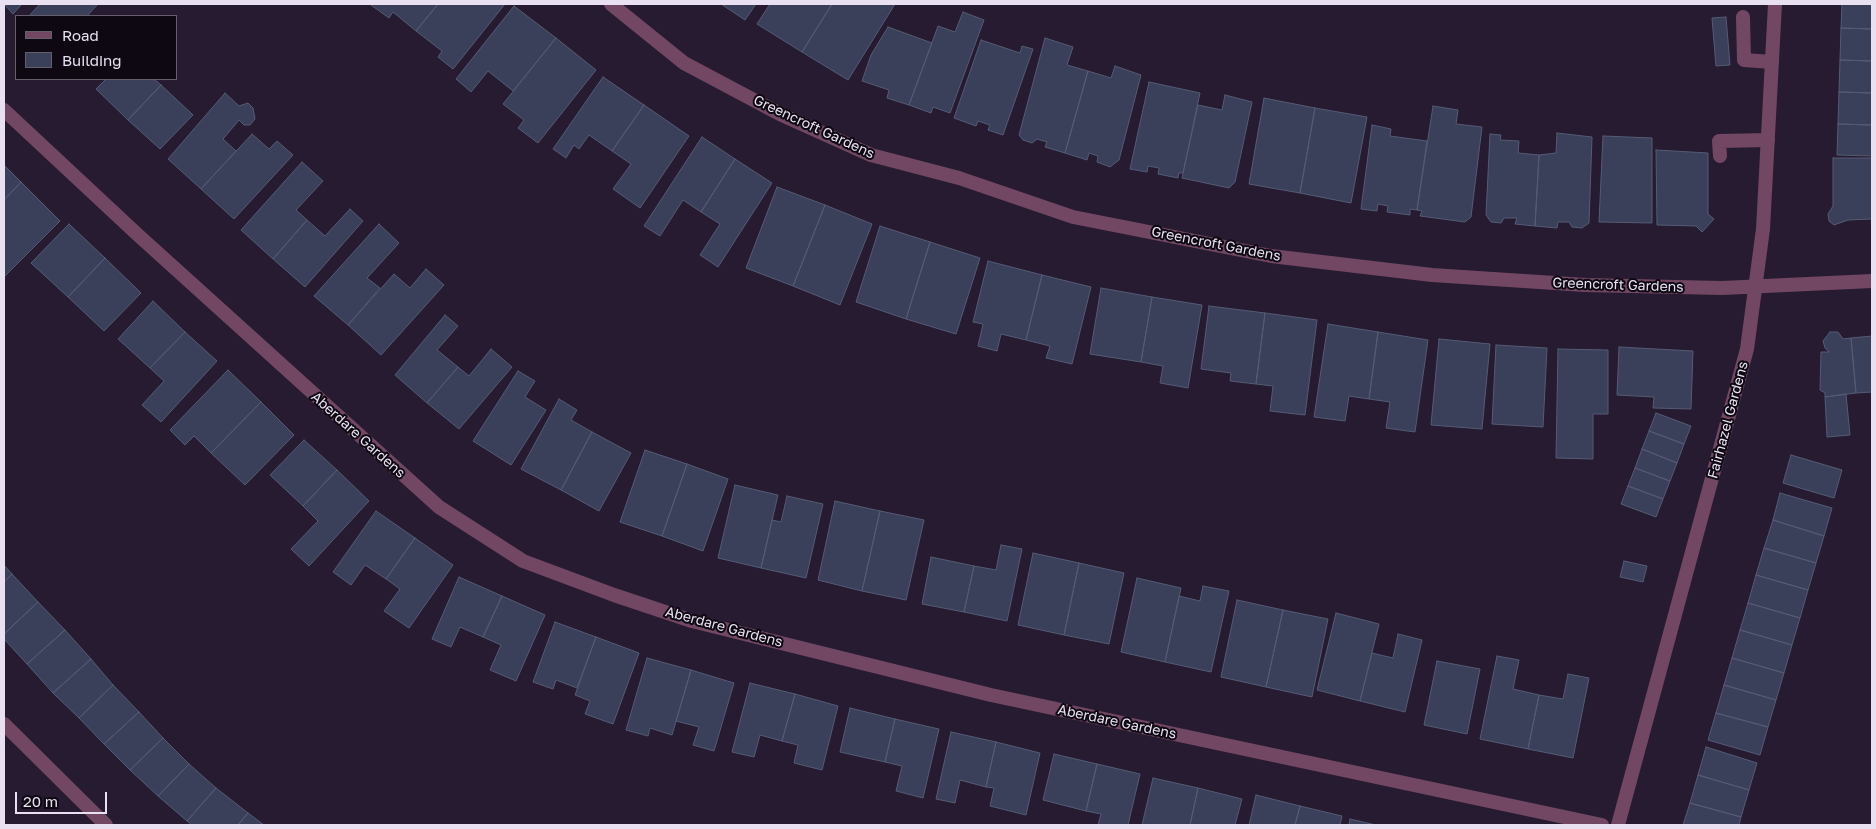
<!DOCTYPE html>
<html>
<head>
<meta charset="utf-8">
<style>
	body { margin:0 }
	#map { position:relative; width:1876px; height:829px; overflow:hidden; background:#271b31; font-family:"Golos Text",sans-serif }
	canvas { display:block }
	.frame { position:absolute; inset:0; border:5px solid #e9e1f1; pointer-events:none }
	.legend { position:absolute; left:15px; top:15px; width:162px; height:65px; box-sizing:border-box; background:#0d0812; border:1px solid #655f6b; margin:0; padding:6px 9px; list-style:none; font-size:15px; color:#e9e1f1 }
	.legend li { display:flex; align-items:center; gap:10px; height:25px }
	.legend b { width:25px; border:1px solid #655f6b }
	.scale { position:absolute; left:15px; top:792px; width:92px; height:22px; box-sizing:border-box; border:2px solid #e9e1f1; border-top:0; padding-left:6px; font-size:15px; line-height:18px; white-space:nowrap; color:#e9e1f1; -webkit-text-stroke:4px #0d0812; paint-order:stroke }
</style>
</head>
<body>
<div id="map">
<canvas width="1876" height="829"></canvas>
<div class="frame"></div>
<ul class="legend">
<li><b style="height:6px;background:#724763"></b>Road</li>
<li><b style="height:14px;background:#3a4059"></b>Building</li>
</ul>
<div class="scale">20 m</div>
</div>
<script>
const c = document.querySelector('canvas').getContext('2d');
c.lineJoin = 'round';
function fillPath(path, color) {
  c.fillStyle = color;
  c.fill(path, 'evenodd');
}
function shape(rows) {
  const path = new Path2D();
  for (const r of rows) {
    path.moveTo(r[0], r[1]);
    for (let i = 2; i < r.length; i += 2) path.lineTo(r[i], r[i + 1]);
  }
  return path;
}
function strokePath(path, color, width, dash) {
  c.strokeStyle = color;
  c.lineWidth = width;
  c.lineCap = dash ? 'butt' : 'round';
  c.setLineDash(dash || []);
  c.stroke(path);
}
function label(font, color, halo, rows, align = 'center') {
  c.font = font + ' "Golos Text",sans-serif';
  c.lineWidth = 4;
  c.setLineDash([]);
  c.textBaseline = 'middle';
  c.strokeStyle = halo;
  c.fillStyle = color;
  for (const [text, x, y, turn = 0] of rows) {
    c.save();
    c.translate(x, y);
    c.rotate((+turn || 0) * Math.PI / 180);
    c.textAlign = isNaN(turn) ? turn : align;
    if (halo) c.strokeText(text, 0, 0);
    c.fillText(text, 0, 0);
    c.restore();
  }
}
const building = shape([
	[4,4,22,4,13,14,4,4],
	[40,4,98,4,87,16,29,16,40,4],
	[372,4,438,4,416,31,393,12,389,18,371,5,372,4],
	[438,4,505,4,453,69,438,57,442,51,416,31,438,4],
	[721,4,756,4,745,20,721,4],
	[770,4,832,4,802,52,757,24,770,4],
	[832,4,895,4,848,80,802,52,832,4],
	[1842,4,1872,4,1872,29,1841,28,1842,4],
	[514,6,556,38,513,91,488,71,471,92,456,79,514,6],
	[963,12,984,20,950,113,933,107,931,113,909,105,938,26,955,32,963,12],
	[1726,17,1730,65,1716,66,1712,18,1726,17],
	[888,27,932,43,909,105,887,98,889,90,862,81,871,55,888,27],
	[1841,28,1872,29,1872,61,1840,60,1841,28],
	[556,38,596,70,538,143,518,128,524,120,503,104,556,38],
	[1045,38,1073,47,1067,65,1088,71,1065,153,1045,147,1047,142,1037,139,1032,143,1023,140,1019,135,1045,38],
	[981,40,1020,53,1022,46,1033,49,1003,135,988,130,990,125,978,121,976,126,954,118,981,40],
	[1840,60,1872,61,1872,93,1839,92,1840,60],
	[1115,66,1141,75,1119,160,1110,167,1097,162,1098,156,1089,153,1087,160,1065,153,1088,71,1111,78,1115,66],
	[603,77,644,105,612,151,589,135,579,149,574,145,566,158,553,149,603,77],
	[106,79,154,79,161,85,128,120,96,89,106,79],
	[1149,82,1200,93,1183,173,1179,173,1178,178,1158,174,1159,168,1148,166,1147,172,1130,169,1149,82],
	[161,85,193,115,160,149,128,120,161,85],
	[1839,92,1872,93,1872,125,1838,124,1839,92],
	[225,93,239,106,248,103,253,108,255,119,250,125,244,125,239,120,223,139,236,151,201,189,168,159,225,93],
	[1225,95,1252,102,1235,182,1229,188,1182,178,1198,105,1222,110,1225,95],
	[1264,98,1315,108,1300,193,1249,184,1264,98],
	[644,105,689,136,640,208,613,189,631,164,612,151,644,105],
	[1433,106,1458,110,1456,124,1482,127,1471,217,1465,222,1420,216,1422,211,1417,210,1433,106],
	[1315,108,1367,117,1351,203,1300,193,1315,108],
	[1838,124,1872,125,1872,156,1837,155,1838,124],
	[1372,125,1391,129,1390,136,1427,141,1417,210,1410,209,1410,215,1387,212,1388,206,1378,204,1377,211,1361,209,1372,125],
	[1557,133,1592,137,1589,223,1582,228,1572,227,1569,222,1558,222,1557,228,1535,226,1539,155,1556,153,1557,133],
	[252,134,269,149,277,141,293,155,234,219,201,189,252,134],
	[1490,134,1501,135,1500,140,1519,141,1518,153,1539,155,1535,226,1515,224,1517,218,1504,218,1501,223,1491,222,1486,215,1490,134],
	[1603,136,1652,138,1652,223,1599,222,1603,136],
	[702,137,735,159,701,212,683,200,660,236,644,226,702,137],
	[1656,150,1708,153,1708,214,1714,219,1702,232,1696,226,1657,225,1656,150],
	[1833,158,1872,158,1872,219,1848,220,1834,225,1829,221,1828,214,1833,206,1833,158],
	[735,159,772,183,718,267,700,255,720,224,701,212,735,159],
	[302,162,323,181,296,210,307,220,273,259,241,230,302,162],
	[4,165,21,182,4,200,4,165],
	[21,182,60,221,4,277,4,200,21,182],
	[777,187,825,205,793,286,746,268,777,187],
	[825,205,872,224,840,305,793,286,825,205],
	[350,209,363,221,305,287,273,259,307,220,325,236,350,209],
	[69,224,105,258,68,297,31,263,69,224],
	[379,224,399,243,367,278,380,288,348,325,314,296,379,224],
	[880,226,930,242,906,319,856,302,880,226],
	[930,242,980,258,956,334,906,319,930,242],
	[105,258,141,293,104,331,68,297,105,258],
	[988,261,1042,275,1026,340,1001,334,997,351,978,346,983,324,973,322,988,261],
	[426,269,444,285,381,355,348,325,394,274,410,288,426,269],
	[1042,275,1091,287,1072,364,1046,358,1050,346,1026,340,1042,275],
	[1101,288,1152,297,1141,362,1090,354,1101,288],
	[1152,297,1202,305,1188,388,1160,383,1163,366,1141,362,1152,297],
	[153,301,185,332,150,368,118,339,153,301],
	[1209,306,1265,313,1256,384,1230,381,1231,373,1201,369,1209,306],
	[1265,313,1317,320,1305,415,1270,411,1273,386,1256,384,1265,313],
	[445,315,458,326,437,350,458,367,427,403,395,375,445,315],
	[1328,324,1378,332,1369,399,1349,396,1345,421,1314,417,1328,324],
	[185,332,217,361,161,422,142,405,164,381,150,368,185,332],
	[1378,332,1428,340,1415,432,1386,428,1390,402,1369,399,1378,332],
	[1830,332,1838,332,1843,339,1851,338,1856,393,1825,397,1825,393,1820,390,1821,352,1829,352,1825,348,1823,341,1830,332],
	[1872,336,1872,392,1856,393,1851,338,1872,336],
	[1439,339,1490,344,1482,429,1431,425,1439,339],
	[1496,345,1547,348,1543,427,1492,424,1496,345],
	[1619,347,1693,351,1691,409,1653,408,1654,397,1617,395,1619,347],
	[491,349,512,367,459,429,427,403,458,367,469,376,491,349],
	[1558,349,1608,350,1608,414,1593,414,1593,459,1556,458,1558,349],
	[228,370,261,402,211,453,194,436,185,445,170,430,228,370],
	[518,371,535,381,525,397,546,410,511,465,473,441,518,371],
	[1846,394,1850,435,1827,437,1825,397,1846,394],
	[559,399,577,410,571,420,592,432,561,490,521,469,559,399],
	[261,402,294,435,245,485,211,453,261,402],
	[1656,413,1691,426,1684,444,1649,431,1656,413],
	[1649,431,1684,444,1677,463,1642,449,1649,431],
	[592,432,631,453,599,511,561,490,592,432],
	[304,440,337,470,303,506,270,475,304,440],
	[1642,449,1677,463,1670,481,1635,468,1642,449],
	[645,450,687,464,662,536,620,522,645,450],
	[1791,455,1842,470,1834,498,1783,483,1791,455],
	[687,464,728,479,703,551,662,536,687,464],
	[1635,468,1670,481,1663,499,1628,486,1635,468],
	[337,470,369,501,309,566,291,549,318,521,303,506,337,470],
	[735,485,778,495,761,568,718,558,735,485],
	[1628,486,1663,499,1656,517,1621,504,1628,486],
	[1780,493,1832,508,1824,536,1773,520,1780,493],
	[787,496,823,504,806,578,761,568,772,520,781,522,787,496],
	[835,501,880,511,862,591,818,580,835,501],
	[376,511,415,538,386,579,365,565,351,585,333,572,376,511],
	[880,511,924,520,906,600,862,591,880,511],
	[1773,520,1824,536,1816,563,1764,548,1773,520],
	[415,538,453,565,409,628,384,611,400,589,386,579,415,538],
	[1001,545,1022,549,1007,621,964,612,974,566,996,570,1001,545],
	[1764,548,1816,563,1808,590,1756,575,1764,548],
	[1033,553,1079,563,1064,635,1018,625,1033,553],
	[931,557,974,566,964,612,922,604,931,557],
	[1624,561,1647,566,1643,582,1620,577,1624,561],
	[1079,563,1124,573,1109,644,1064,635,1079,563],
	[4,565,12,574,4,582,4,565],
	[12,574,38,602,4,634,4,582,12,574],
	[1756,575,1808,590,1800,618,1748,603,1756,575],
	[459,577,502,596,483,637,460,627,451,647,432,639,459,577],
	[1137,578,1181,588,1165,662,1121,652,1137,578],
	[1203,586,1229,591,1211,672,1165,662,1179,596,1200,601,1203,586],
	[502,596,545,615,516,681,490,670,501,645,483,637,502,596],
	[1237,600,1283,610,1266,687,1221,677,1237,600],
	[38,602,65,630,27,664,4,639,4,634,38,602],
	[1748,603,1800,618,1792,645,1740,630,1748,603],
	[1283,610,1328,619,1312,697,1266,687,1283,610],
	[1336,613,1379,624,1360,701,1317,690,1336,613],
	[555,622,596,637,577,688,556,680,553,689,533,682,555,622],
	[65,630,91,659,53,693,27,664,65,630],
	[1740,630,1792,645,1784,673,1732,658,1740,630],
	[1398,634,1422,640,1405,712,1360,701,1372,653,1393,658,1398,634],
	[596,637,639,653,613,724,585,714,590,701,575,695,596,637],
	[1497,656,1519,660,1513,689,1539,695,1528,749,1480,739,1497,656],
	[647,658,691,670,672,735,650,728,648,736,626,730,647,658],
	[1732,658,1784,673,1776,700,1724,685,1732,658],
	[91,659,113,685,79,718,53,693,91,659],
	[1437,661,1480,669,1467,734,1424,725,1437,661],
	[691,670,734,683,714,751,693,745,699,727,676,721,691,670],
	[1568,674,1589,678,1573,758,1528,749,1539,695,1563,699,1568,674],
	[750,683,795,694,782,741,760,735,754,757,732,752,750,683],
	[113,685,139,712,104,744,79,718,113,685],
	[1724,685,1776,700,1768,727,1716,713,1724,685],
	[795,694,838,706,822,770,794,763,798,745,782,741,795,694],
	[850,708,895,719,885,762,840,752,850,708],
	[139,712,163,738,130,770,104,744,139,712],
	[1716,713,1768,727,1760,755,1708,740,1716,713],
	[895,719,939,729,923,798,896,791,902,766,885,762,895,719],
	[951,732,996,742,986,787,960,780,955,803,936,799,951,732],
	[163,738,189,764,158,796,130,770,163,738],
	[996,742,1040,753,1026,815,990,806,994,788,986,787,996,742],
	[1706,747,1757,763,1749,790,1698,775,1706,747],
	[1054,754,1097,764,1086,811,1043,800,1054,754],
	[189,764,216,788,187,821,158,796,189,764],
	[1097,764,1140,774,1128,825,1098,825,1101,814,1086,811,1097,764],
	[1698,775,1749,790,1741,817,1690,803,1698,775],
	[1153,778,1198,788,1190,825,1142,825,1153,778],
	[216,788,248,813,238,825,192,825,187,821,216,788],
	[1198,788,1242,799,1235,825,1190,825,1198,788],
	[1256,795,1300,806,1295,825,1249,825,1256,795],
	[1690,803,1741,817,1739,825,1683,825,1690,803],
	[1300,806,1342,816,1340,825,1295,825,1300,806],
	[248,813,264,825,238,825,248,813],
	[1350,819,1376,825,1349,825,1350,819]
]);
const service = shape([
	[1743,17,1744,60,1772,62],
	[1720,156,1719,141,1768,140]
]);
const minor = shape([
	[611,4,684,63,780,114,871,155,959,178,1073,217,1271,256,1432,275,1585,285,1722,288,1872,281],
	[4,110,138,235,439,507,523,561,614,595,692,621,991,695,1602,825],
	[4,724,106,825],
	[1618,825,1747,349,1763,229,1775,4]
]);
const streetNames = [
	["Greencroft Gardens",814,127,25],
	["Greencroft Gardens",1216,244,11],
	["Greencroft Gardens",1618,285,2],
	["Fairhazel Gardens",1728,420,-75],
	["Aberdare Gardens",358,435,42],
	["Aberdare Gardens",724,627,15],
	["Aberdare Gardens",1117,722,12]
];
fillPath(building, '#3a4059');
strokePath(building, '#555b76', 1);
strokePath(service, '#724763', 14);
strokePath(minor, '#724763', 14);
label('14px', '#e9e1f1', '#0d0812', streetNames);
</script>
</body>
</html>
